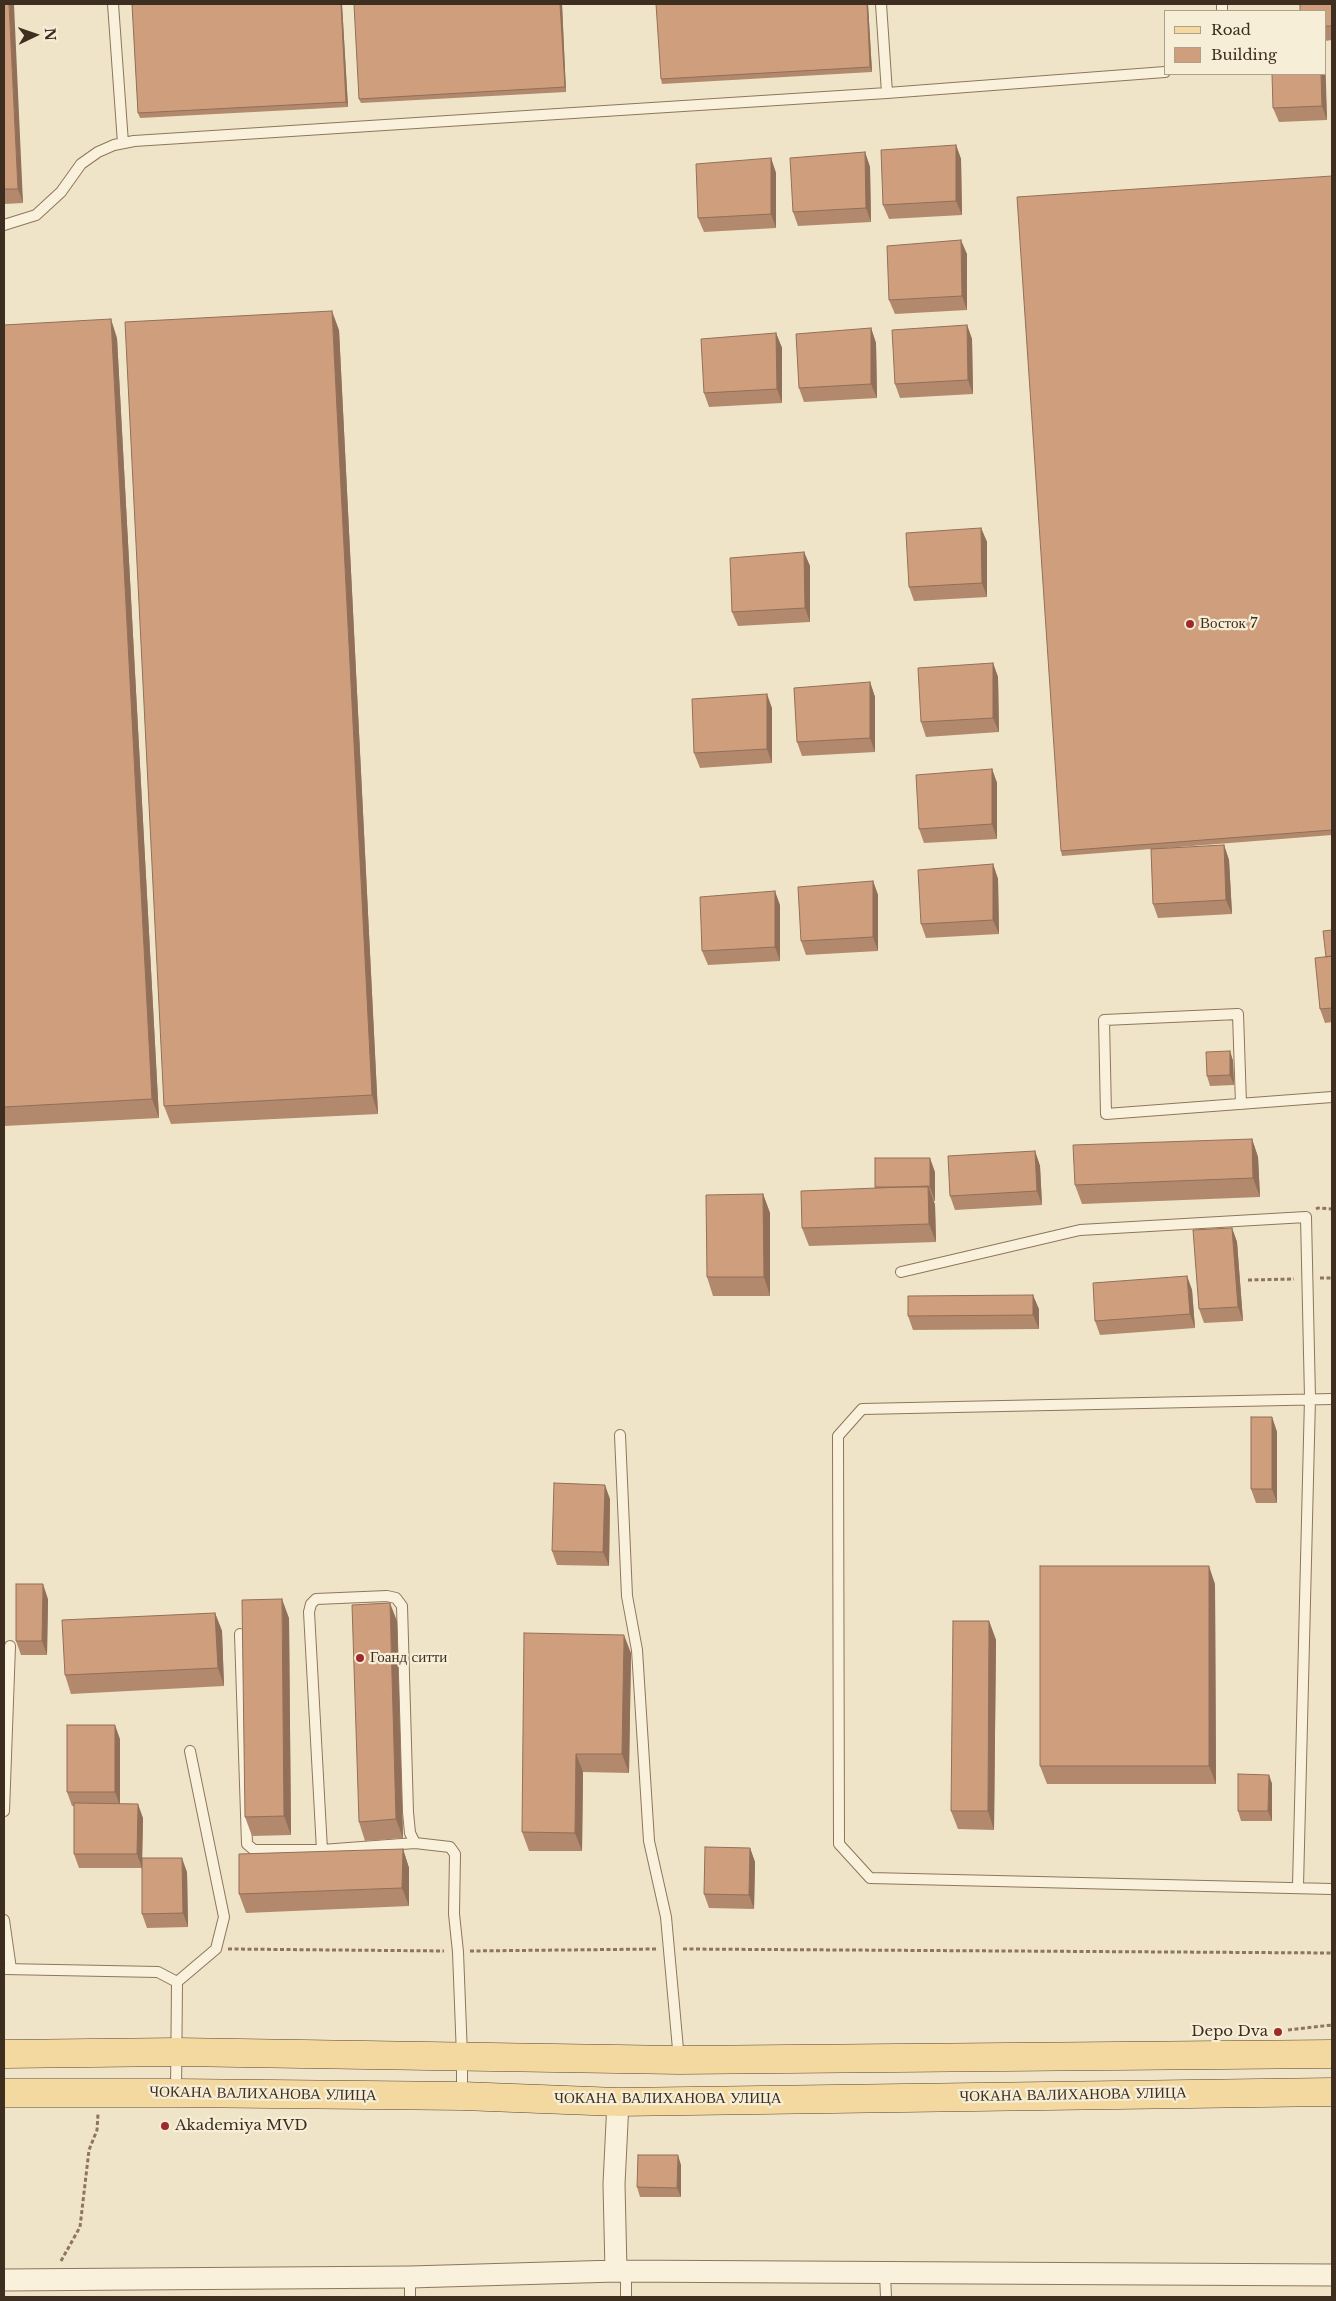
<!DOCTYPE html>
<html>
<head>
<meta charset="utf-8">
<style>
	body { margin:0 }
	#map { position:relative; width:1336px; height:2301px; overflow:hidden; background:#f0e4c8; font-family:"Libre Baskerville",serif }
	canvas { display:block }
	.frame { position:absolute; inset:0; border:5px solid #3d2e20; pointer-events:none }
	.legend { position:absolute; left:1164px; top:10px; width:162px; height:65px; box-sizing:border-box; background:#f7eed8; border:1px solid #ada18e; margin:0; padding:6px 9px; list-style:none; font-size:15px; color:#3d2e20 }
	.legend li { display:flex; align-items:center; gap:10px; height:25px }
	.legend b { width:25px; border:1px solid #ada18e }
	.north { position:absolute; left:10px; top:10px; width:50px; height:50px; -webkit-text-stroke:4px #f7eed8; paint-order:stroke; rotate:87deg; font-size:14px; font-weight:700; line-height:20px; text-align:center; color:#3d2e20 }
	.north::after { content:''; display:block; margin:auto; width:18px; height:22px; background:#3d2e20; clip-path:polygon(50% 0,100% 100%,50% 72%,0 100%) }
</style>
</head>
<body>
<div id="map">
<canvas width="1336" height="2301"></canvas>
<div class="frame"></div>
<ul class="legend">
<li><b style="height:6px;background:#f3d9a0"></b>Road</li>
<li><b style="height:14px;background:#cf9f7d"></b>Building</li>
</ul>
<div class="north">N</div>
</div>
<script>
const c = document.querySelector('canvas').getContext('2d');
c.lineJoin = 'round';
function shape(rows) {
  const path = new Path2D();
  for (const r of rows) {
    path.moveTo(r[0], r[1]);
    for (let i = 2; i < r.length; i += 2) path.lineTo(r[i], r[i + 1]);
  }
  return path;
}
function strokePath(path, color, width, dash) {
  c.strokeStyle = color;
  c.lineWidth = width;
  c.lineCap = dash ? 'butt' : 'round';
  c.setLineDash(dash || []);
  c.stroke(path);
}
function fillPath(path, color) {
  c.fillStyle = color;
  c.fill(path, 'evenodd');
}
function label(font, color, halo, rows, align = 'center') {
  c.font = font + ' "Libre Baskerville",serif';
  c.lineWidth = 4.5;
  c.setLineDash([]);
  c.textBaseline = 'middle';
  c.strokeStyle = halo;
  c.fillStyle = color;
  for (const [text, x, y, turn = 0] of rows) {
    c.save();
    c.translate(x, y);
    c.rotate((+turn || 0) * Math.PI / 180);
    c.textAlign = isNaN(turn) ? turn : align;
    if (halo) c.strokeText(text, 0, 0);
    c.fillText(text, 0, 0);
    c.restore();
  }
}
const path = shape([
	[1316,1209,1318,1208,1332,1209],
	[1320,1278,1332,1278],
	[1248,1280,1294,1279],
	[228,1949,444,1951],
	[683,1949,1332,1953],
	[470,1951,657,1949],
	[1288,2030,1332,2025],
	[61,2261,80,2227,89,2150,97,2130,98,2114]
]);
const service = shape([
	[113,4,123,143],
	[881,4,887,93],
	[1222,4,1222,11],
	[4,225,36,215,61,192,81,164,98,152,114,145,134,141,887,93,1165,72],
	[1241,1104,1238,1014,1104,1020,1106,1114,1332,1097],
	[901,1272,1080,1230,1306,1217,1310,1398,1298,1886],
	[1332,1399,862,1409,838,1436,839,1844,870,1878,1332,1889],
	[620,1435,627,1596,637,1650,649,1841,666,1917,679,2060],
	[240,1634,247,1844,254,1850,322,1850,415,1843,450,1847,455,1854,454,1914,458,1952,462,2056,462,2095],
	[4,1811,10,1646],
	[322,1850,309,1612,311,1604,316,1599,387,1596,396,1598,402,1606,408,1812,410,1833,415,1843],
	[4,1920,11,1969],
	[4,1969,158,1972,177,1982,176,2091],
	[177,1982,216,1949,224,1917,190,1751],
	[885,2274,886,2297],
	[410,2297,410,2277],
	[626,2297,626,2272]
]);
const minor = shape([
	[616,2271,614,2184,618,2102],
	[4,2280,410,2277,616,2271,1332,2275]
]);
const primary = shape([
	[4,2054,177,2052,679,2060,1332,2054],
	[4,2093,176,2093,462,2096,618,2102,1332,2092]
]);
const wall = shape([
	[4,4,23,203,4,204],
	[132,4,342,4,348,107,140,118,138,113],
	[562,4,566,92,361,103,359,99],
	[868,4,872,72,662,84,661,79],
	[1332,4,1332,40,1325,41,1325,11],
	[1325,74,1327,120,1279,122,1273,108],
	[956,145,961,159,962,215,889,219,883,205],
	[865,152,870,167,871,222,798,226,793,212],
	[771,158,776,173,776,228,704,232,698,218],
	[1332,176,1332,835,1153,849,1224,845,1229,860,1232,914,1158,918,1153,904,1151,849,1062,856,1061,851],
	[967,254,967,310,895,314,889,300],
	[4,325,117,338,159,1118,4,1126],
	[967,325,972,339,973,394,900,398,895,384],
	[871,328,876,343,877,398,804,402,799,388],
	[339,330,378,1114,171,1124,164,1106],
	[776,333,782,348,782,403,709,407,704,393],
	[981,528,987,542,987,597,914,601,909,587],
	[804,552,810,566,810,622,738,626,732,612],
	[993,663,998,677,999,732,926,737,921,722],
	[870,682,875,697,875,752,802,756,797,742],
	[772,708,772,763,700,768,694,753],
	[992,769,997,783,997,839,924,843,919,829],
	[993,864,998,879,999,934,926,938,921,924],
	[873,881,878,895,878,951,806,955,801,941],
	[780,905,780,961,708,965,702,951],
	[1332,930,1332,1022,1325,1023,1320,1009,1326,957],
	[1230,1051,1233,1061,1234,1085,1210,1086,1207,1076],
	[1252,1139,1258,1157,1260,1197,1082,1204,1075,1185],
	[1035,1151,1040,1166,1042,1205,955,1210,950,1196],
	[935,1172,935,1201,934,1201,935,1205,936,1242,809,1246,802,1228,875,1188,875,1187],
	[763,1194,770,1213,770,1296,713,1296,707,1277],
	[1232,1228,1237,1242,1243,1321,1204,1323,1199,1309],
	[1187,1276,1192,1290,1195,1328,1100,1335,1095,1321],
	[1039,1309,1039,1329,913,1330,908,1316],
	[1272,1417,1277,1432,1277,1503,1256,1503,1251,1489],
	[610,1499,609,1566,557,1565,552,1551],
	[1215,1584,1216,1784,1047,1784,1040,1766],
	[48,1599,47,1655,21,1655,16,1641],
	[215,1613,222,1631,224,1686,71,1694,65,1675],
	[289,1618,291,1835,252,1836,245,1817],
	[397,1621,403,1838,365,1841,359,1822],
	[989,1621,996,1640,994,1830,958,1829,951,1811],
	[631,1653,629,1773,583,1772,582,1851,529,1851,522,1832],
	[120,1739,120,1804,143,1818,142,1858,187,1872,188,1927,147,1928,142,1914,142,1868,79,1868,74,1854,74,1806,72,1806,67,1792],
	[1269,1775,1272,1784,1272,1821,1241,1821,1238,1811],
	[750,1848,755,1862,754,1909,709,1908,704,1894],
	[403,1849,409,1868,409,1906,246,1913,239,1894],
	[681,2165,681,2197,640,2197,637,2187]
]);
const shadedWall = shape([
	[9,4,14,4,23,203,18,189],
	[341,4,342,4,348,107,346,102],
	[560,4,562,4,566,92,565,87],
	[867,4,868,4,872,72,870,67],
	[1325,47,1327,120,1322,106,1321,74,1325,74],
	[956,145,961,159,962,215,956,201],
	[865,152,870,167,871,222,866,208],
	[771,158,776,173,776,228,771,214],
	[961,240,967,254,967,310,962,296],
	[332,311,339,330,378,1114,372,1095],
	[111,319,117,338,159,1118,152,1099],
	[967,325,972,339,973,394,968,380],
	[871,328,876,343,877,398,871,384],
	[776,333,782,348,782,403,777,389],
	[981,528,987,542,987,597,982,583],
	[804,552,810,566,810,622,805,608],
	[993,663,998,677,999,732,993,718],
	[870,682,875,697,875,752,870,738],
	[767,694,772,708,772,763,767,749],
	[992,769,997,783,997,839,992,824],
	[1224,845,1229,860,1232,914,1226,900],
	[993,864,998,879,999,934,993,920],
	[873,881,878,895,878,951,873,937],
	[775,891,780,905,780,961,775,947],
	[1230,1051,1233,1061,1234,1085,1230,1075],
	[1252,1139,1258,1157,1260,1197,1253,1178],
	[1035,1151,1040,1166,1042,1205,1037,1191],
	[930,1158,935,1172,935,1201,930,1187],
	[928,1186,935,1205,936,1242,929,1224],
	[763,1194,770,1213,770,1296,764,1277],
	[1232,1228,1237,1242,1243,1321,1238,1307],
	[1187,1276,1192,1290,1195,1328,1190,1314],
	[1033,1295,1039,1309,1039,1329,1033,1315],
	[1272,1417,1277,1432,1277,1503,1272,1489],
	[605,1485,610,1499,609,1566,603,1552],
	[1209,1566,1215,1584,1216,1784,1209,1766],
	[43,1584,48,1599,47,1655,42,1641],
	[282,1599,289,1618,291,1835,284,1816],
	[390,1603,397,1621,403,1838,396,1819],
	[215,1613,222,1631,224,1686,218,1668],
	[989,1621,996,1640,994,1830,988,1811],
	[624,1635,631,1653,629,1773,622,1754],
	[115,1725,120,1739,120,1806,115,1792],
	[576,1754,583,1772,582,1851,575,1833],
	[1269,1775,1272,1784,1272,1821,1268,1811],
	[138,1804,143,1818,142,1868,137,1854],
	[750,1848,755,1862,754,1909,749,1895],
	[403,1849,409,1868,409,1906,402,1888],
	[182,1858,187,1872,188,1927,183,1913],
	[678,2155,681,2165,681,2197,677,2188]
]);
const building = shape([
	[4,4,9,4,18,189,4,189,4,4],
	[132,4,341,4,346,102,138,113,132,4],
	[354,4,560,4,565,87,359,99,354,4],
	[656,4,867,4,870,67,661,79,656,4],
	[1300,4,1332,4,1332,26,1325,26,1325,11,1300,11,1300,4],
	[1272,74,1321,74,1322,106,1273,108,1272,74],
	[956,145,956,201,883,205,881,150,956,145],
	[865,152,866,208,793,212,790,158,865,152],
	[771,158,771,214,698,218,696,164,771,158],
	[1332,176,1332,830,1061,851,1017,197,1332,176],
	[961,240,962,296,889,300,887,246,961,240],
	[332,311,372,1095,164,1106,125,322,332,311],
	[111,319,152,1099,4,1107,4,325,111,319],
	[967,325,968,380,895,384,892,330,967,325],
	[871,328,871,384,799,388,796,334,871,328],
	[776,333,777,389,704,393,701,339,776,333],
	[981,528,982,583,909,587,906,533,981,528],
	[804,552,805,608,732,612,730,558,804,552],
	[993,663,993,718,921,722,918,668,993,663],
	[870,682,870,738,797,742,794,688,870,682],
	[767,694,767,749,694,753,692,699,767,694],
	[992,769,992,824,919,829,916,775,992,769],
	[1224,845,1226,900,1153,904,1151,849,1224,845],
	[993,864,993,920,921,924,918,870,993,864],
	[873,881,873,937,801,941,798,887,873,881],
	[775,891,775,947,702,951,700,897,775,891],
	[1332,930,1332,956,1326,957,1323,931,1332,930],
	[1332,956,1332,1008,1320,1009,1315,958,1332,956],
	[1230,1051,1230,1075,1207,1076,1206,1052,1230,1051],
	[1252,1139,1253,1178,1075,1185,1073,1145,1252,1139],
	[1035,1151,1037,1191,950,1196,948,1156,1035,1151],
	[875,1158,930,1158,930,1187,875,1187,875,1158],
	[928,1186,929,1224,802,1228,801,1191,928,1186],
	[763,1194,764,1277,707,1277,706,1195,763,1194],
	[1232,1228,1238,1307,1199,1309,1193,1230,1232,1228],
	[1187,1276,1190,1314,1095,1321,1093,1283,1187,1276],
	[1033,1295,1033,1315,908,1316,908,1296,1033,1295],
	[1251,1417,1272,1417,1272,1489,1251,1489,1251,1417],
	[554,1483,605,1485,603,1552,552,1551,554,1483],
	[1040,1566,1209,1566,1209,1766,1040,1766,1040,1566],
	[16,1584,43,1584,42,1641,16,1641,16,1584],
	[282,1599,284,1816,245,1817,242,1600,282,1599],
	[390,1603,396,1819,359,1822,352,1605,390,1603],
	[215,1613,218,1668,65,1675,62,1620,215,1613],
	[953,1621,989,1621,988,1811,951,1811,953,1621],
	[524,1633,624,1635,622,1754,576,1754,575,1833,522,1832,524,1633],
	[67,1725,115,1725,115,1792,67,1792,67,1725],
	[1238,1774,1269,1775,1268,1811,1238,1811,1238,1774],
	[74,1803,138,1804,137,1854,74,1854,74,1803],
	[705,1847,750,1848,749,1895,704,1894,705,1847],
	[403,1849,402,1888,239,1894,239,1854,403,1849],
	[142,1858,182,1858,183,1913,142,1914,142,1858],
	[638,2155,678,2155,677,2188,637,2187,638,2155]
]);
const markers = [
	[1190,624,5,"#9e2a2b"],
	[360,1658,5,"#9e2a2b"],
	[1278,2032,5,"#9e2a2b"],
	[165,2126,5,"#9e2a2b"]
];
const poiNames = [
	["Восток 7",1200,624],
	["Гоанд ситти",370,1658],
	["Depo Dva",1268,2032,"right"],
	["Akademiya MVD",175,2126]
];
const streetNames = [
	["ЧОКАНА ВАЛИХАНОВА УЛИЦА",263,2094,1],
	["ЧОКАНА ВАЛИХАНОВА УЛИЦА",1073,2095,-1],
	["ЧОКАНА ВАЛИХАНОВА УЛИЦА",668,2099]
];
strokePath(service, '#8d765c', 12);
strokePath(minor, '#8d765c', 23);
strokePath(primary, '#5b4430', 29);
strokePath(path, '#8d765c', 3, [4, 2.5]);
strokePath(service, '#faf1dc', 10);
strokePath(minor, '#faf1dc', 21);
strokePath(primary, '#f3d9a0', 28);
fillPath(wall, '#b2896c');
fillPath(shadedWall, '#916f58');
fillPath(building, '#cf9f7d');
strokePath(building, '#916f58', 1);
for (const [x, y, r, color] of markers) {
  const dot = new Path2D();
  dot.arc(x, y, r, 0, 2 * Math.PI);
  c.fillStyle = color;
  c.fill(dot);
  strokePath(dot, '#f7eed8', 2);
}
label('15px', '#3d2e20', '#f7eed8', poiNames, 'left');
label('15px', '#3d2e20', '#f7eed8', streetNames);
</script>
</body>
</html>
